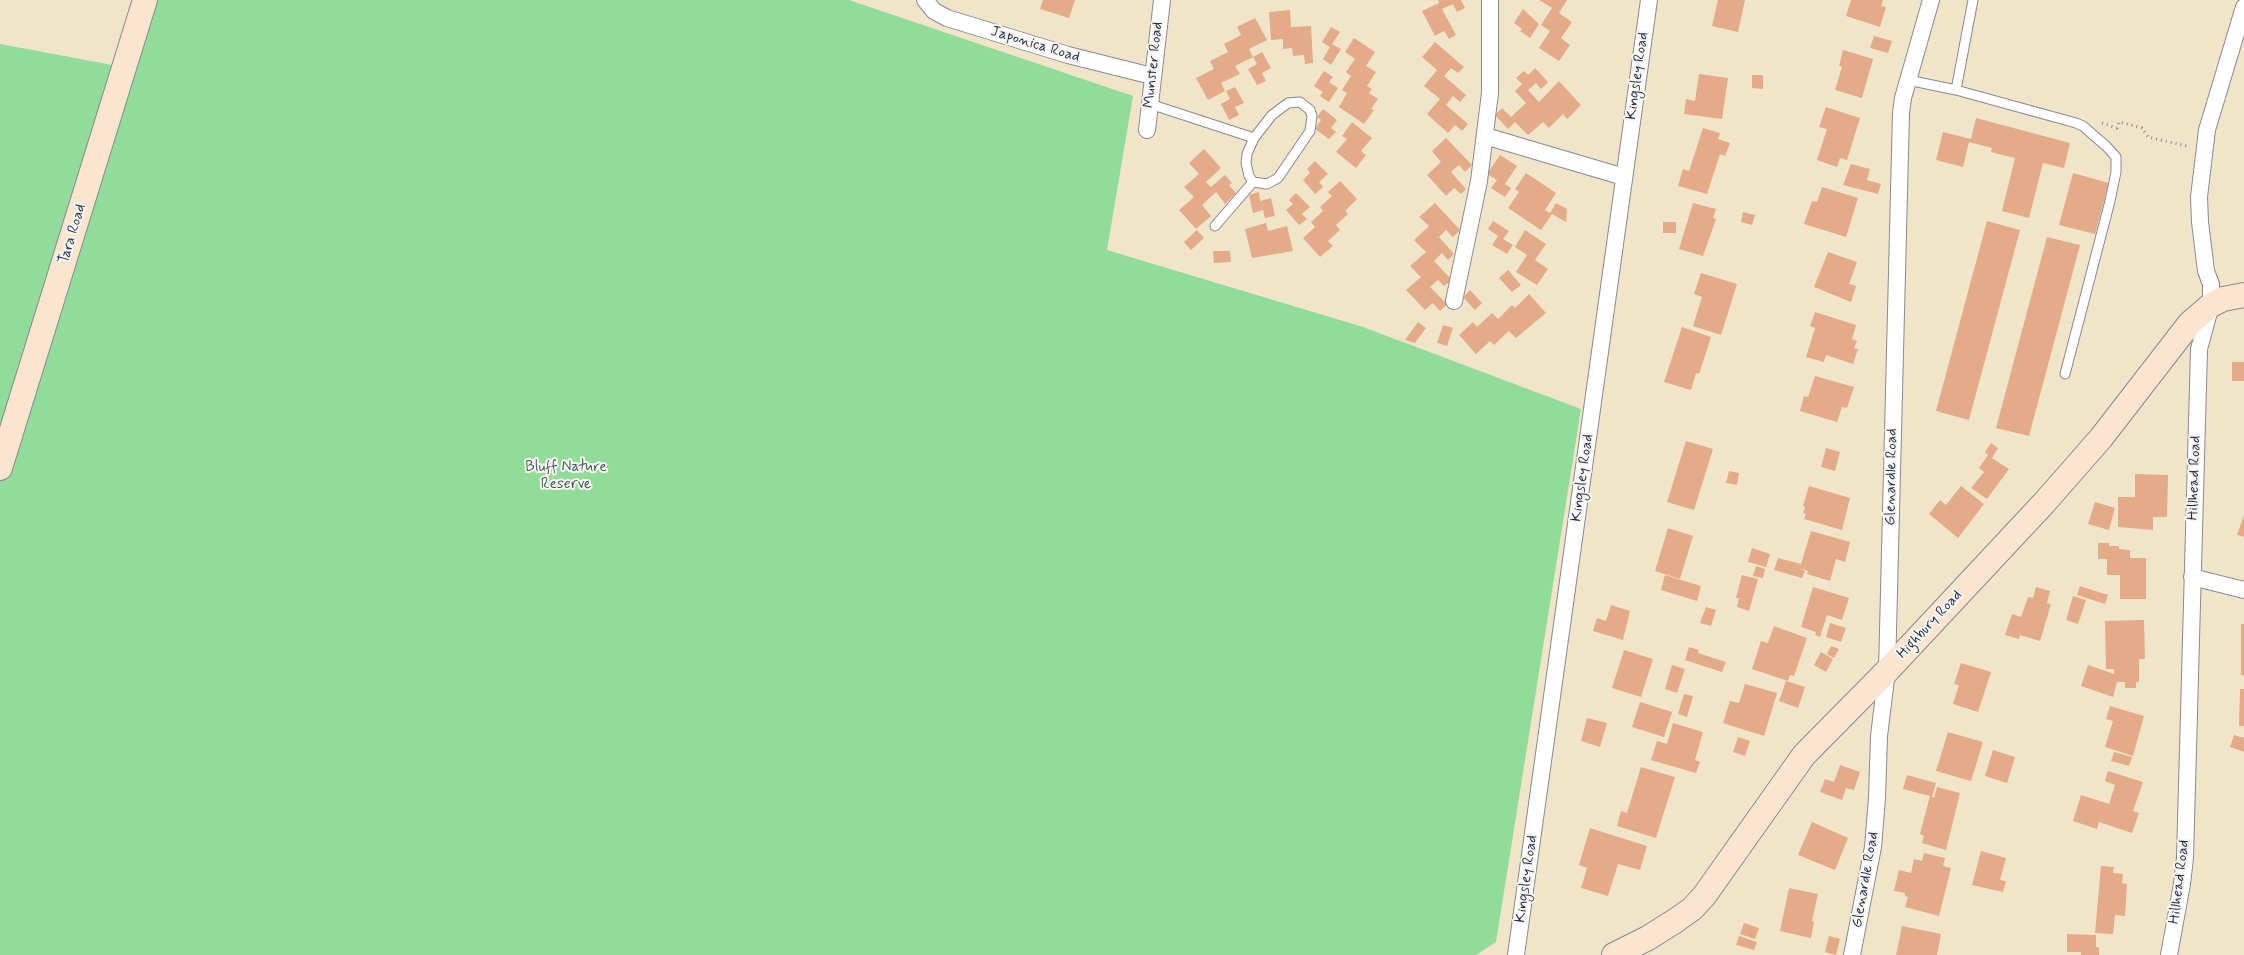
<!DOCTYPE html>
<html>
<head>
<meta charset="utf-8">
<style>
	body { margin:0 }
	canvas { display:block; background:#f1e5c9 }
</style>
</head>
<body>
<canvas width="2244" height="955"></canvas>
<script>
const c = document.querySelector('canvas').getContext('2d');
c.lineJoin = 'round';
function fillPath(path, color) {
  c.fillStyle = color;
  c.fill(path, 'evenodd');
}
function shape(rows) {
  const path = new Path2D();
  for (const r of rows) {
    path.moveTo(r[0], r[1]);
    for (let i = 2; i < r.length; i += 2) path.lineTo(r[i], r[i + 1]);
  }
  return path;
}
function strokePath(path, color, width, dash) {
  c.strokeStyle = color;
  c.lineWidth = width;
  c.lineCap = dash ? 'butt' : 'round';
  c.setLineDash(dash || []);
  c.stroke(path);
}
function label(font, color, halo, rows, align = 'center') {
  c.font = font + ' Mynerve,sans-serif';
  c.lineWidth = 4;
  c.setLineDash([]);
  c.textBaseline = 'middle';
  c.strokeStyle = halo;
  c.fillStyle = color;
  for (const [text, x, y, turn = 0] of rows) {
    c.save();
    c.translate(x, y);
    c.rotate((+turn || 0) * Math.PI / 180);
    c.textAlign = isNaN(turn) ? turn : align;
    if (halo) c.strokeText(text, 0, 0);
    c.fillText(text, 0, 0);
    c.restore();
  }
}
const green = shape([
	[144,0,849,0,1133,96,1107,250,1363,327,1581,409,1496,942,1476,955,0,955,0,44,123,67]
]);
const building = shape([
	[1043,0,1075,0,1069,18,1040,9],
	[1438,0,1461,0,1465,8,1457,12,1453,4,1442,9,1456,35,1449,39,1444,31,1435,36,1422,11,1439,3],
	[1539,0,1567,0,1559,13,1572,22,1561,38,1570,45,1559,61,1539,48,1550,31,1541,25,1552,8],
	[1718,0,1745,0,1738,32,1712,26],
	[1851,0,1883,0,1881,6,1886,7,1880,27,1846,16],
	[1523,9,1539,24,1530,38,1520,31,1522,29,1514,23],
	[1290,10,1291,27,1311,26,1313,63,1305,64,1304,55,1293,56,1292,48,1283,49,1283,39,1271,40,1269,12],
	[1255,18,1267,40,1249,49,1253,57,1235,66,1240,74,1221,83,1225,91,1208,100,1196,78,1214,69,1210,61,1228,52,1224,44,1241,35,1237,27],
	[1331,27,1340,32,1332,44,1341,49,1331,65,1323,59,1330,47,1322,42],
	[1874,36,1892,41,1888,53,1870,48],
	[1354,38,1375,52,1366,66,1376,72,1367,86,1372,89,1369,93,1378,99,1371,109,1374,110,1364,124,1339,107,1347,93,1342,90,1351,76,1346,72,1355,59,1345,52],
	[1435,42,1464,67,1458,73,1451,68,1444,76,1466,95,1460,102,1453,96,1446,105,1468,124,1462,131,1455,125,1448,133,1427,114,1440,99,1424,86,1437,70,1422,57],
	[1843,50,1873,59,1862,98,1835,90,1842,67,1839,66],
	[1262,52,1271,68,1262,73,1266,81,1257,85,1248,69,1257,64,1253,57],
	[1535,68,1548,82,1541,89,1536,83,1528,90,1539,102,1559,81,1581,105,1567,119,1563,114,1549,128,1543,122,1528,135,1515,122,1508,129,1495,115,1502,108,1511,117,1526,103,1515,91,1522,84,1516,78,1524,71,1528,75],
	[1324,71,1333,77,1329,82,1338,88,1329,102,1320,96,1323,92,1314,86],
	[1699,74,1728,78,1722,119,1684,114,1686,99,1695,101],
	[1752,75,1763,75,1763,89,1752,88],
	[1235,87,1244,103,1235,107,1239,115,1229,120,1221,104,1230,99,1226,91],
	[1826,107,1860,118,1847,160,1840,158,1837,167,1817,160,1827,129,1819,127],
	[1323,109,1337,120,1331,128,1336,132,1329,139,1315,129,1321,120,1317,117],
	[1976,118,2070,143,2064,168,2043,163,2029,218,2002,211,2015,158,1991,152,1992,148,1969,142,1963,167,1936,160,1943,132,1971,139],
	[1352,122,1372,138,1361,151,1366,155,1356,168,1336,152,1347,139,1342,136],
	[1703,128,1720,133,1718,139,1730,143,1725,156,1720,154,1707,194,1678,186,1683,169,1689,171],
	[1446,138,1472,165,1465,172,1459,165,1451,172,1466,189,1461,194,1454,188,1446,196,1427,175,1441,162,1432,151],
	[1204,149,1221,168,1206,182,1211,187,1225,175,1232,183,1229,185,1236,193,1225,204,1216,192,1202,205,1211,216,1196,229,1179,210,1194,197,1184,187,1199,174,1189,163],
	[1500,155,1517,166,1505,184,1511,188,1505,197,1491,188,1497,180,1487,174],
	[1315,161,1328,174,1319,182,1323,187,1315,194,1303,180,1310,173,1307,169],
	[1851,164,1870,169,1867,180,1881,184,1878,194,1843,185],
	[1526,173,1556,193,1545,210,1550,213,1556,203,1567,209,1566,222,1552,214,1541,230,1508,208,1519,192,1515,189],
	[2073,173,2109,183,2095,234,2059,225],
	[1340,181,1357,199,1345,211,1348,214,1336,225,1340,230,1328,241,1333,246,1320,257,1303,238,1315,227,1311,222,1323,211,1320,207,1332,196,1328,192],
	[1822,187,1858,198,1846,237,1804,224,1812,201,1817,202],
	[1259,192,1260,201,1271,198,1275,216,1265,218,1263,210,1253,213,1249,195],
	[1296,193,1310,207,1302,214,1307,219,1299,225,1286,210,1293,204,1289,200],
	[1435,203,1460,230,1453,237,1446,230,1439,237,1454,254,1448,260,1442,253,1434,261,1452,280,1444,286,1438,280,1430,287,1447,304,1440,311,1433,303,1425,310,1406,290,1421,277,1410,266,1426,252,1414,240,1429,226,1419,217],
	[1693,203,1716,209,1713,218,1716,219,1703,256,1679,249],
	[1743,212,1755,215,1752,225,1741,222],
	[1493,221,1509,231,1503,239,1513,245,1507,254,1492,245,1498,236,1488,229],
	[1987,221,2020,230,1969,420,1936,411],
	[1663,222,1676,222,1676,233,1663,233],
	[1266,223,1268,231,1287,226,1293,251,1252,258,1245,229],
	[1197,230,1204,238,1191,250,1184,242],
	[1525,230,1546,244,1535,260,1548,269,1537,285,1516,272,1527,255,1515,247],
	[2047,237,2080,245,2029,436,1996,428],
	[1213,251,1230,251,1231,262,1214,263],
	[1828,252,1857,262,1849,284,1856,286,1851,302,1814,287],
	[1508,270,1521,285,1512,292,1499,278],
	[1701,273,1737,284,1721,335,1693,326,1702,297,1694,294],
	[1470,290,1482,303,1475,310,1463,297],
	[1529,294,1546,313,1516,338,1509,331,1494,345,1490,341,1476,354,1459,335,1473,322,1477,327,1492,313,1498,319,1512,305,1515,308],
	[1815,312,1856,325,1852,339,1857,341,1854,348,1858,349,1853,364,1826,355,1824,362,1806,357,1815,328,1810,326],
	[1418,322,1426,328,1415,343,1405,340],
	[1443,325,1453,328,1447,346,1437,343],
	[1682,327,1711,337,1699,374,1696,373,1691,390,1664,382],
	[2232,362,2244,362,2244,381,2232,381],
	[1815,376,1854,387,1847,408,1842,407,1837,422,1800,411,1804,396,1808,397],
	[1686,441,1713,449,1694,510,1667,502],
	[1991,443,1998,448,1992,458,2009,469,1987,499,1971,488,1984,472,1979,468,1988,455,1985,452],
	[1826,448,1840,452,1835,471,1821,467],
	[1729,471,1739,473,1737,485,1726,483],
	[2135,474,2168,475,2167,517,2153,517,2153,530,2118,527,2118,497,2135,497],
	[1809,486,1850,498,1842,530,1804,519,1806,514,1803,513,1805,507,1803,506],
	[1961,486,1984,504,1958,538,1929,514,1940,500,1946,505],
	[2095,502,2115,508,2109,530,2088,524],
	[2244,515,2244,537,2237,535],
	[1668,528,1693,536,1680,579,1655,571],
	[1811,531,1850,542,1845,562,1836,559,1830,581,1807,574,1808,571,1799,568,1805,571,1802,578,1774,570,1778,558,1801,564],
	[2098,543,2109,543,2109,546,2119,546,2119,549,2130,550,2130,558,2146,558,2146,599,2120,599,2120,575,2107,575,2107,559,2098,559],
	[1752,548,1770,554,1766,567,1748,562],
	[1756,566,1765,569,1763,578,1753,576],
	[1665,575,1701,586,1697,601,1661,590],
	[1742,575,1758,579,1749,611,1737,607,1739,598,1736,598],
	[2080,586,2108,595,2105,604,2077,595],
	[1813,587,1849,598,1842,620,1827,615,1820,637,1815,635,1816,632,1801,627],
	[2036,587,2050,591,2047,603,2051,604,2040,641,2020,635,2019,639,2005,635,2012,614,2021,617,2028,597,2033,598],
	[2073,596,2086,600,2078,624,2066,620],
	[1611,605,1630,611,1623,640,1593,631,1597,618,1606,621],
	[1706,607,1716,610,1711,626,1700,623],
	[2144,620,2145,659,2139,659,2139,682,2136,682,2136,688,2125,688,2125,682,2117,682,2113,697,2081,686,2088,665,2114,674,2114,669,2106,669,2105,621],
	[1830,623,1846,628,1841,642,1826,637],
	[2241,624,2244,624,2244,675,2241,675],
	[1774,626,1807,638,1794,676,1790,675,1788,681,1752,669,1761,641,1768,643],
	[1831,646,1839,649,1834,658,1827,654],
	[1689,647,1699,650,1698,653,1726,662,1722,672,1685,660],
	[1624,650,1653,659,1641,697,1612,688],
	[1821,652,1833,659,1826,672,1814,665],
	[1961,663,1991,672,1978,712,1953,704,1959,685,1954,684],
	[1672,665,1685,669,1677,693,1665,689],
	[1786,681,1805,687,1798,708,1779,701],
	[1745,684,1777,693,1764,736,1723,723,1730,701,1739,703],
	[2240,689,2244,689,2244,726,2239,726],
	[1684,694,1693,696,1687,717,1678,714],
	[1640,702,1672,712,1664,737,1632,727],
	[2110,706,2144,716,2133,756,2105,747,2113,721,2106,719],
	[1587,718,1607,723,1600,747,1581,741],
	[1673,723,1703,732,1695,760,1700,762,1696,773,1651,760,1657,741,1667,744],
	[1948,732,1983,742,1971,781,1936,771],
	[2234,735,2244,738,2244,752,2230,747],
	[1738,737,1750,741,1745,756,1733,752],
	[1993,750,2015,757,2007,783,1985,776],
	[2114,752,2132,757,2129,766,2111,761],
	[1840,765,1860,772,1854,790,1846,788,1842,800,1820,792,1825,779,1834,782],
	[1641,767,1675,777,1656,838,1617,826,1621,811,1627,813],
	[2108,771,2143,782,2133,811,2139,813,2132,833,2099,822,2097,829,2073,821,2081,795,2109,804,2115,785,2105,781],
	[1907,775,1936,783,1932,797,1934,798,1937,787,1960,793,1946,850,1922,843,1924,836,1920,834,1930,796,1903,789],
	[1812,822,1848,838,1835,870,1798,855],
	[1590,828,1647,846,1640,870,1618,864,1608,896,1581,888,1587,868,1579,865],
	[1981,851,2006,858,2000,880,2006,881,2003,892,1972,885],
	[1924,853,1945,858,1943,866,1951,868,1939,916,1905,907,1908,897,1905,896,1905,893,1894,891,1899,870,1911,873,1914,859,1922,861],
	[2101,866,2114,867,2113,873,2123,874,2122,883,2127,884,2125,916,2115,915,2113,934,2095,933],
	[1789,888,1818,894,1812,921,1814,922,1811,938,1780,931],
	[1744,923,1759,928,1755,939,1740,934],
	[1902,926,1941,934,1937,955,1896,955],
	[2067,934,2096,935,2096,947,2099,947,2099,955,2081,955,2081,952,2067,952],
	[1739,936,1757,942,1754,950,1736,945],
	[1829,936,1840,939,1836,955,1825,952]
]);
const path = shape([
	[2102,123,2117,128,2119,122,2142,128,2148,137,2187,146]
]);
const lane = shape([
	[1908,80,1956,90,2076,123,2083,126,2107,147,2116,157,2116,172,2110,201,2065,374],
	[1956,90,1973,0],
	[1150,104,1254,138,1247,154,1246,163,1249,176,1253,182,1215,226],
	[1253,182,1267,184,1278,178,1310,131,1312,116,1310,110,1300,102,1288,103,1272,115,1254,138]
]);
const street = shape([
	[925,0,934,11,947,18,1068,55,1152,76],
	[1147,130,1162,0],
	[1485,136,1624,177],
	[1454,301,1479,181,1490,93,1490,0],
	[2192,577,2244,590],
	[1516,955,1649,0],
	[1852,955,1873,847,1877,798,1879,736,1887,671,1901,113,1903,98,1931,0],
	[2169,955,2182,884,2185,858,2199,349,2211,305,2211,284,2206,271,2200,222,2199,197,2207,130,2244,7]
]);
const secondary = shape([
	[0,468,145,0],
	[1614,955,1648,938,1675,921,1692,909,1704,896,1804,755,1887,671,2044,503,2101,438,2190,323,2211,305,2223,299,2244,295]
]);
const streetNames = [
	["Japonica Road",1035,45,17],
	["Munster Road",1154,65,-84],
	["Kingsley Road",1638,76,-82],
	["Tara Road",73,234,-73],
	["Glenardle Road",1892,477,-89],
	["Kingsley Road",1583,478,-82],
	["Hillhead Road",2195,478,-88],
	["Highbury Road",1930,625,-47],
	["Kingsley Road",1527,879,-82],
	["Glenardle Road",1866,880,-80],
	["Hillhead Road",2180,882,-83]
];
const parkNames = [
	["Bluff Nature",566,468],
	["Reserve",566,485]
];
fillPath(green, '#90dc98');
fillPath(building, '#e4ab88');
strokePath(lane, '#868a94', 11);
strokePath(street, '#868a94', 18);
strokePath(secondary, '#868a94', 26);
strokePath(path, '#868a94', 3, [1, 4]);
strokePath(lane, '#fff', 9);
strokePath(street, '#fff', 16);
strokePath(secondary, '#fce5cf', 24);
label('15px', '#1b2f5e', '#fbf7ec', streetNames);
label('15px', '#385a6c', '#fbf7ec', parkNames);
</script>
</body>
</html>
